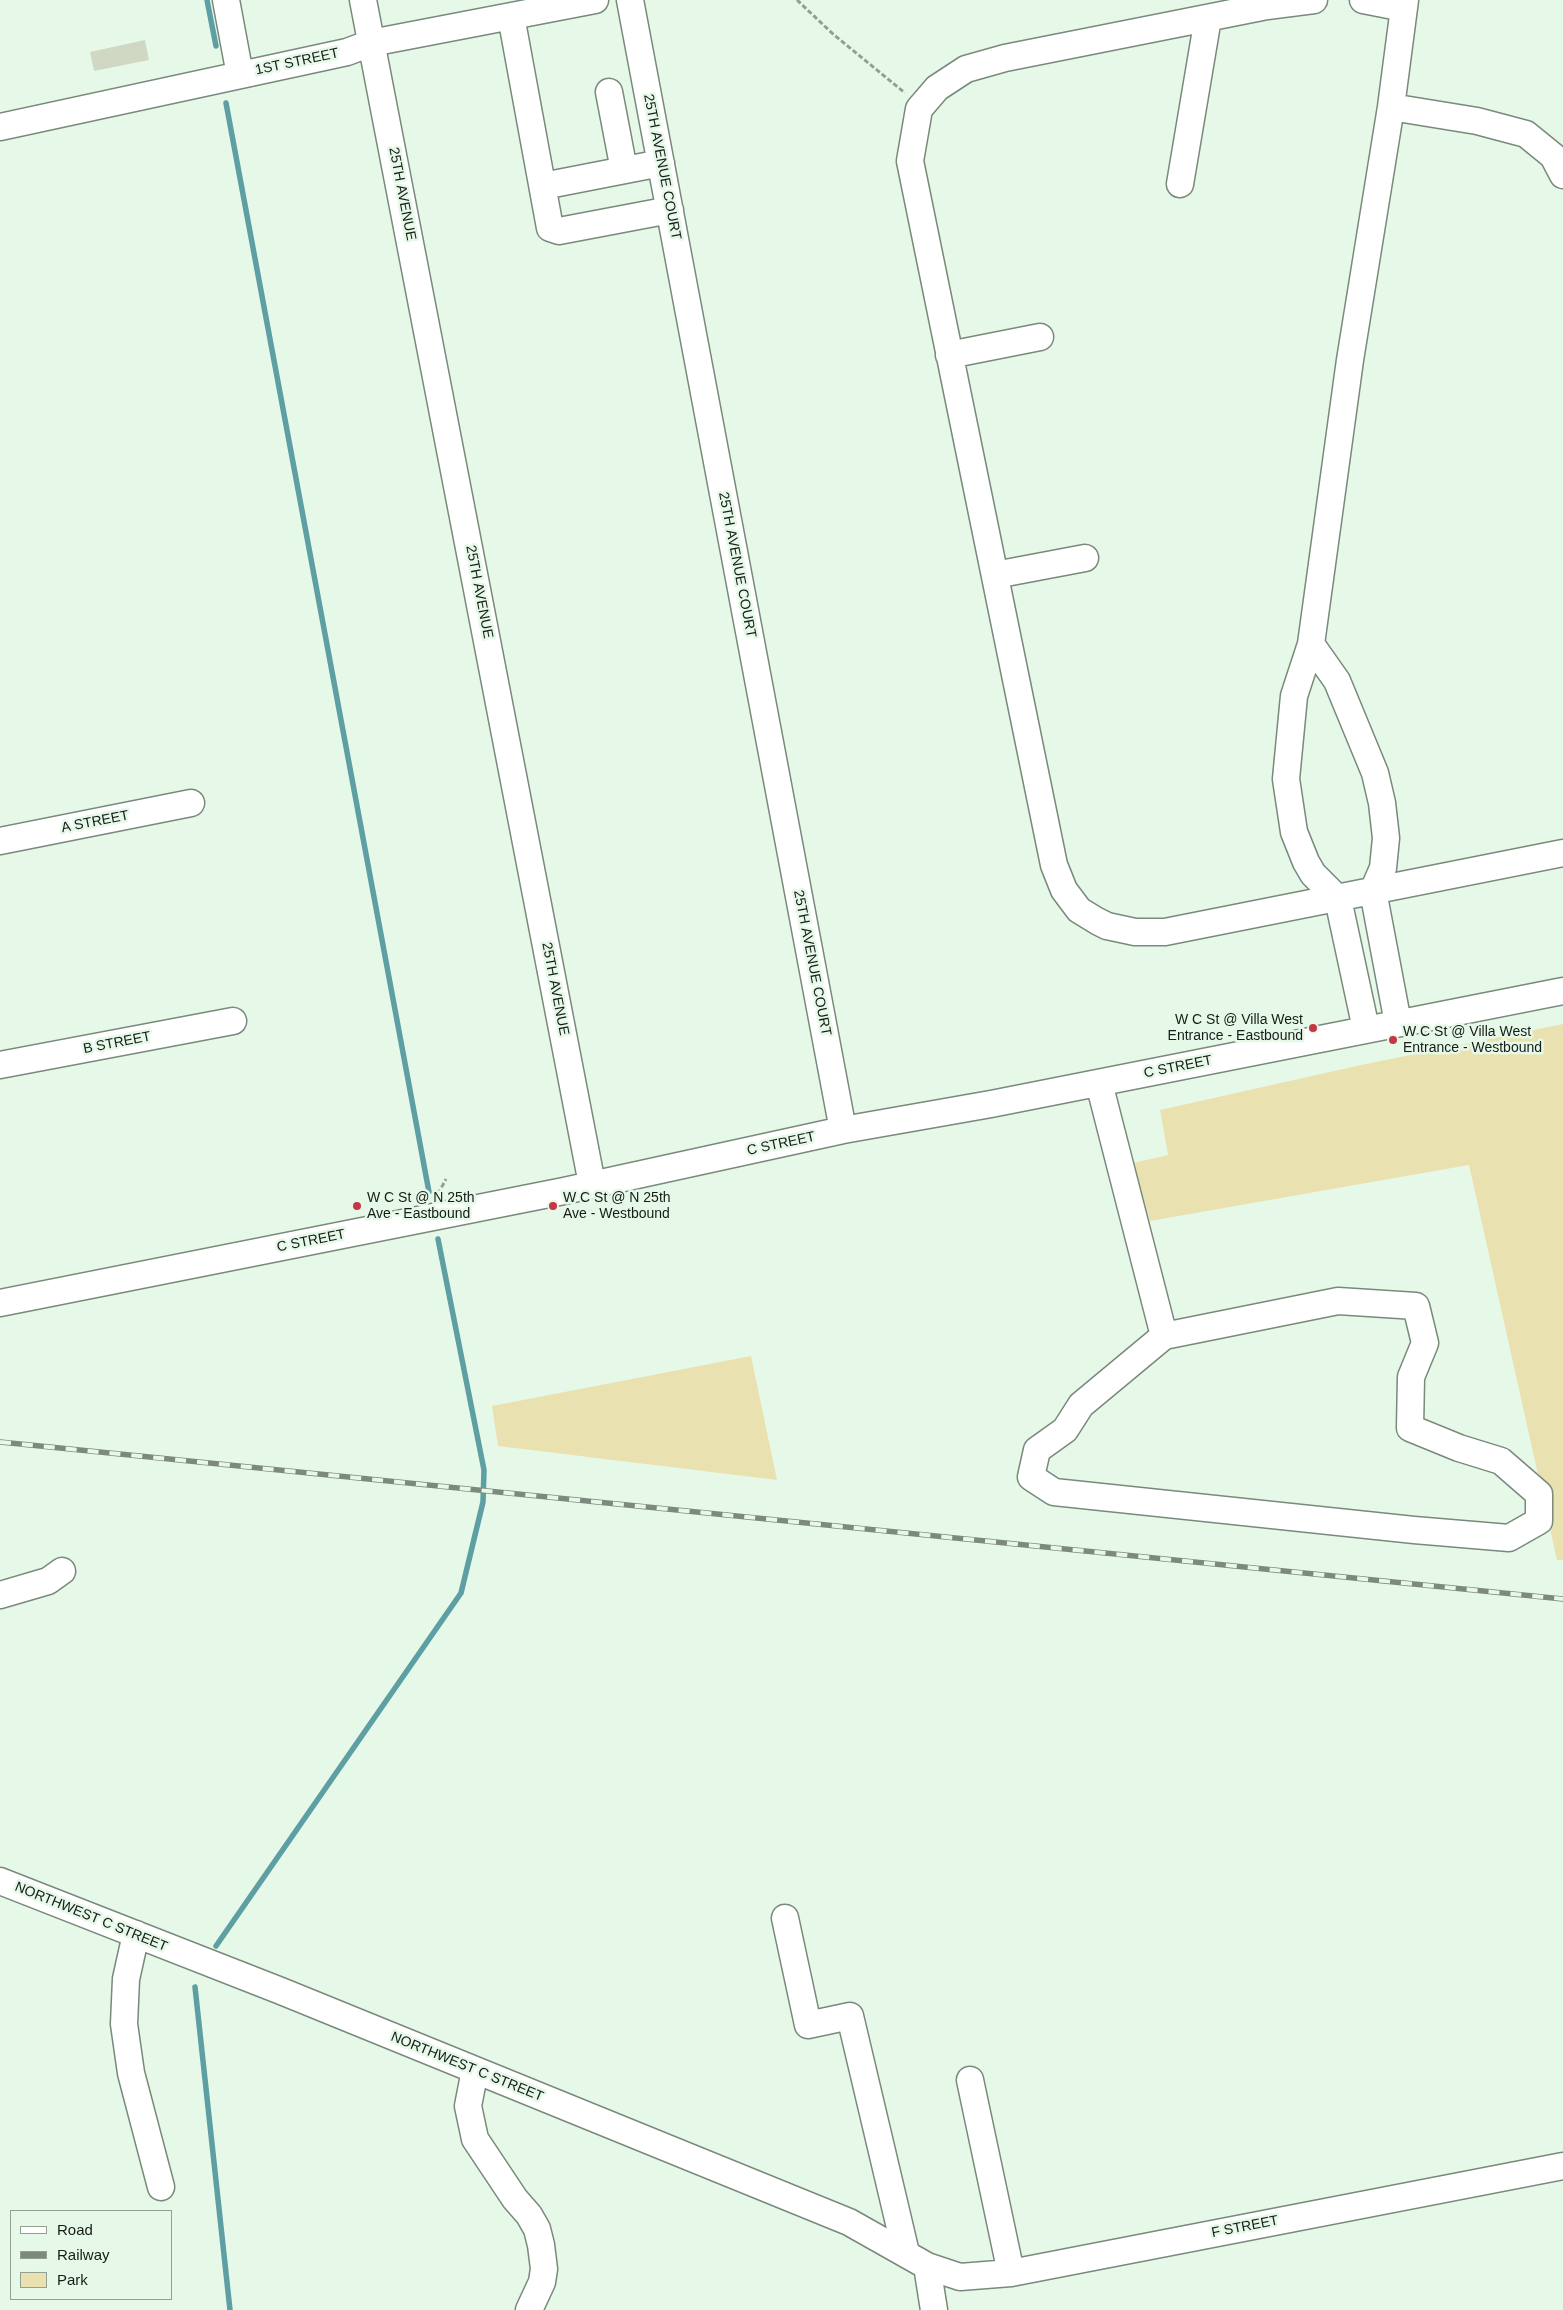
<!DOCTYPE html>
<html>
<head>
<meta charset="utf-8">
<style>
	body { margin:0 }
	#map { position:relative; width:1563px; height:2310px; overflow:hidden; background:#e6f9e9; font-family:Arial,sans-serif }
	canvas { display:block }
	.legend { position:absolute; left:10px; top:2210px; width:162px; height:90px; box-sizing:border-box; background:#e6f9e9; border:1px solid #93a195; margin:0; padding:6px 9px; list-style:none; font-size:15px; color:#161c17 }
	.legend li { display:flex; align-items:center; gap:10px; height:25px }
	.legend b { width:25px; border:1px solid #93a195 }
</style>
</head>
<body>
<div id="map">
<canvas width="1563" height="2310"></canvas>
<ul class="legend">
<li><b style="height:6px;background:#fff"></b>Road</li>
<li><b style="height:6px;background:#7d897f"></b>Railway</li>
<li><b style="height:14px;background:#eae1b1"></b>Park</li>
</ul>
</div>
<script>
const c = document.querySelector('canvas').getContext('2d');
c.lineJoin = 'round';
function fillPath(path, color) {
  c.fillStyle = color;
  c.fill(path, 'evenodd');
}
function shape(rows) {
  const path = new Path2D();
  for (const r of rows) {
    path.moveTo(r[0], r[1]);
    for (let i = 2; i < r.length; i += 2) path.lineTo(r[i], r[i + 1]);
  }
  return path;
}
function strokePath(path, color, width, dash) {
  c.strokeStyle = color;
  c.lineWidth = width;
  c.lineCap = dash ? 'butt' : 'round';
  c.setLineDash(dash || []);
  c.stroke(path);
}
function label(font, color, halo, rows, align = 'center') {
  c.font = font + ' Arial,sans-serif';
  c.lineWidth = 5;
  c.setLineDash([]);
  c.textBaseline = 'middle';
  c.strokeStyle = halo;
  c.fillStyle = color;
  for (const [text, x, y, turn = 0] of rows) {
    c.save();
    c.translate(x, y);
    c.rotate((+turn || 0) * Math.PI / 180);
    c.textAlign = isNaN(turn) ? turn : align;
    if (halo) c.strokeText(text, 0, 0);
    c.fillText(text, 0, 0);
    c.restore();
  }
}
const green = shape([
	[1563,1024,1563,1560,1557,1560,1469,1165,1150,1221,1133,1163,1168,1155,1160,1110,1361,1065],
	[751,1356,777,1480,498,1446,492,1406]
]);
const stream = shape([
	[207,0,216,46],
	[226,103,429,1192],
	[216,1946,461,1593,483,1502,484,1470,438,1239],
	[195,1987,230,2310]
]);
const building = shape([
	[145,40,149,60,94,71,90,52]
]);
const path = shape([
	[797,0,833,34,905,93],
	[438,1194,446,1179]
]);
const minor = shape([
	[226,0,240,75],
	[363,0,592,1184],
	[630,0,843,1130],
	[1314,0,1267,6,1005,58,966,69,937,88,919,109,910,161,1054,865,1064,890,1079,910,1097,921,1107,926,1135,932,1165,932,1563,853],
	[1363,0,1404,8],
	[511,16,550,228,559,231,670,210],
	[609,92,624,170],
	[1391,107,1477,121,1526,134,1553,156,1563,175],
	[0,127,347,52,371,43,595,0],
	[1180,184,1208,18],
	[543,186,661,163],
	[949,355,1040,337],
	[995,575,1085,558],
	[1311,644,1337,681,1375,773,1382,803,1386,838,1383,868,1373,891,1398,1023],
	[0,841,191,803],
	[1366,1029,1338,899,1313,874,1306,862,1294,832,1286,779,1294,696,1311,644,1350,360,1391,107,1405,0],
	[0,1065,233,1021],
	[1099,1083,1164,1336],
	[1338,1301,1416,1306,1425,1343,1411,1377,1410,1428,1459,1448,1501,1461,1539,1494,1539,1521,1509,1538,1414,1530,1054,1492,1031,1477,1037,1450,1065,1430,1081,1405,1164,1336,1338,1301],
	[0,1303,564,1191,843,1130,991,1104,1563,991],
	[0,1595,48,1581,62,1571],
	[0,1881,281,1991,849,2222,927,2266,960,2277,1011,2273,1563,2166],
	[785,1918,808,2025,850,2016,906,2253],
	[136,1934,126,1979,124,2024,131,2073,161,2187],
	[475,2070,468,2106,475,2139,515,2199,529,2215,537,2229,541,2245,544,2269,542,2282,529,2310],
	[970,2080,1011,2273],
	[927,2266,934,2310]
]);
const rail = shape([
	[0,1442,1563,1599]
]);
const markers = [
	[1313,1028,5,"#c73644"],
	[1393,1040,5,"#c73644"],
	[357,1206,5,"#c73644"],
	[553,1206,5,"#c73644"]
];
const streetNames = [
	["1ST STREET",297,62,-12],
	["25TH AVENUE COURT",662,167,79],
	["25TH AVENUE",402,194,79],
	["25TH AVENUE COURT",737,565,79],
	["25TH AVENUE",479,592,79],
	["A STREET",95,822,-11],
	["25TH AVENUE COURT",812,963,79],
	["25TH AVENUE",555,989,79],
	["B STREET",117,1043,-11],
	["C STREET",1178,1067,-11],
	["C STREET",781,1144,-12],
	["C STREET",311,1241,-11],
	["NORTHWEST C STREET",91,1917,22],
	["NORTHWEST C STREET",467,2067,22],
	["F STREET",1245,2227,-11]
];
const poiNames = [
	["W C St @ Villa West",1303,1020,"right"],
	["Entrance - Eastbound",1303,1036,"right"],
	["W C St @ Villa West",1403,1032],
	["Entrance - Westbound",1403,1048],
	["W C St @ N 25th",367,1198],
	["Ave - Eastbound",367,1214],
	["W C St @ N 25th",563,1198],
	["Ave - Westbound",563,1214]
];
fillPath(green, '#eae1b1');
strokePath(stream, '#5d9fa2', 5.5);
fillPath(building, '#d0d8c4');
strokePath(minor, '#79897c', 29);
strokePath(path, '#92a094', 3, [5, 2.5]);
strokePath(minor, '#fff', 26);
strokePath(rail, '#7d897f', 5.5);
strokePath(rail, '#e6f9e9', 4, [11]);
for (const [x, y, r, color] of markers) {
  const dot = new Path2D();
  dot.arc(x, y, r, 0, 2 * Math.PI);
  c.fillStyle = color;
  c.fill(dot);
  strokePath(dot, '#e6f9e9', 2);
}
label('14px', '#161c17', '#e6f9e9', streetNames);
label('14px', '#161c17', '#e6f9e9', poiNames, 'left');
</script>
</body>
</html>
